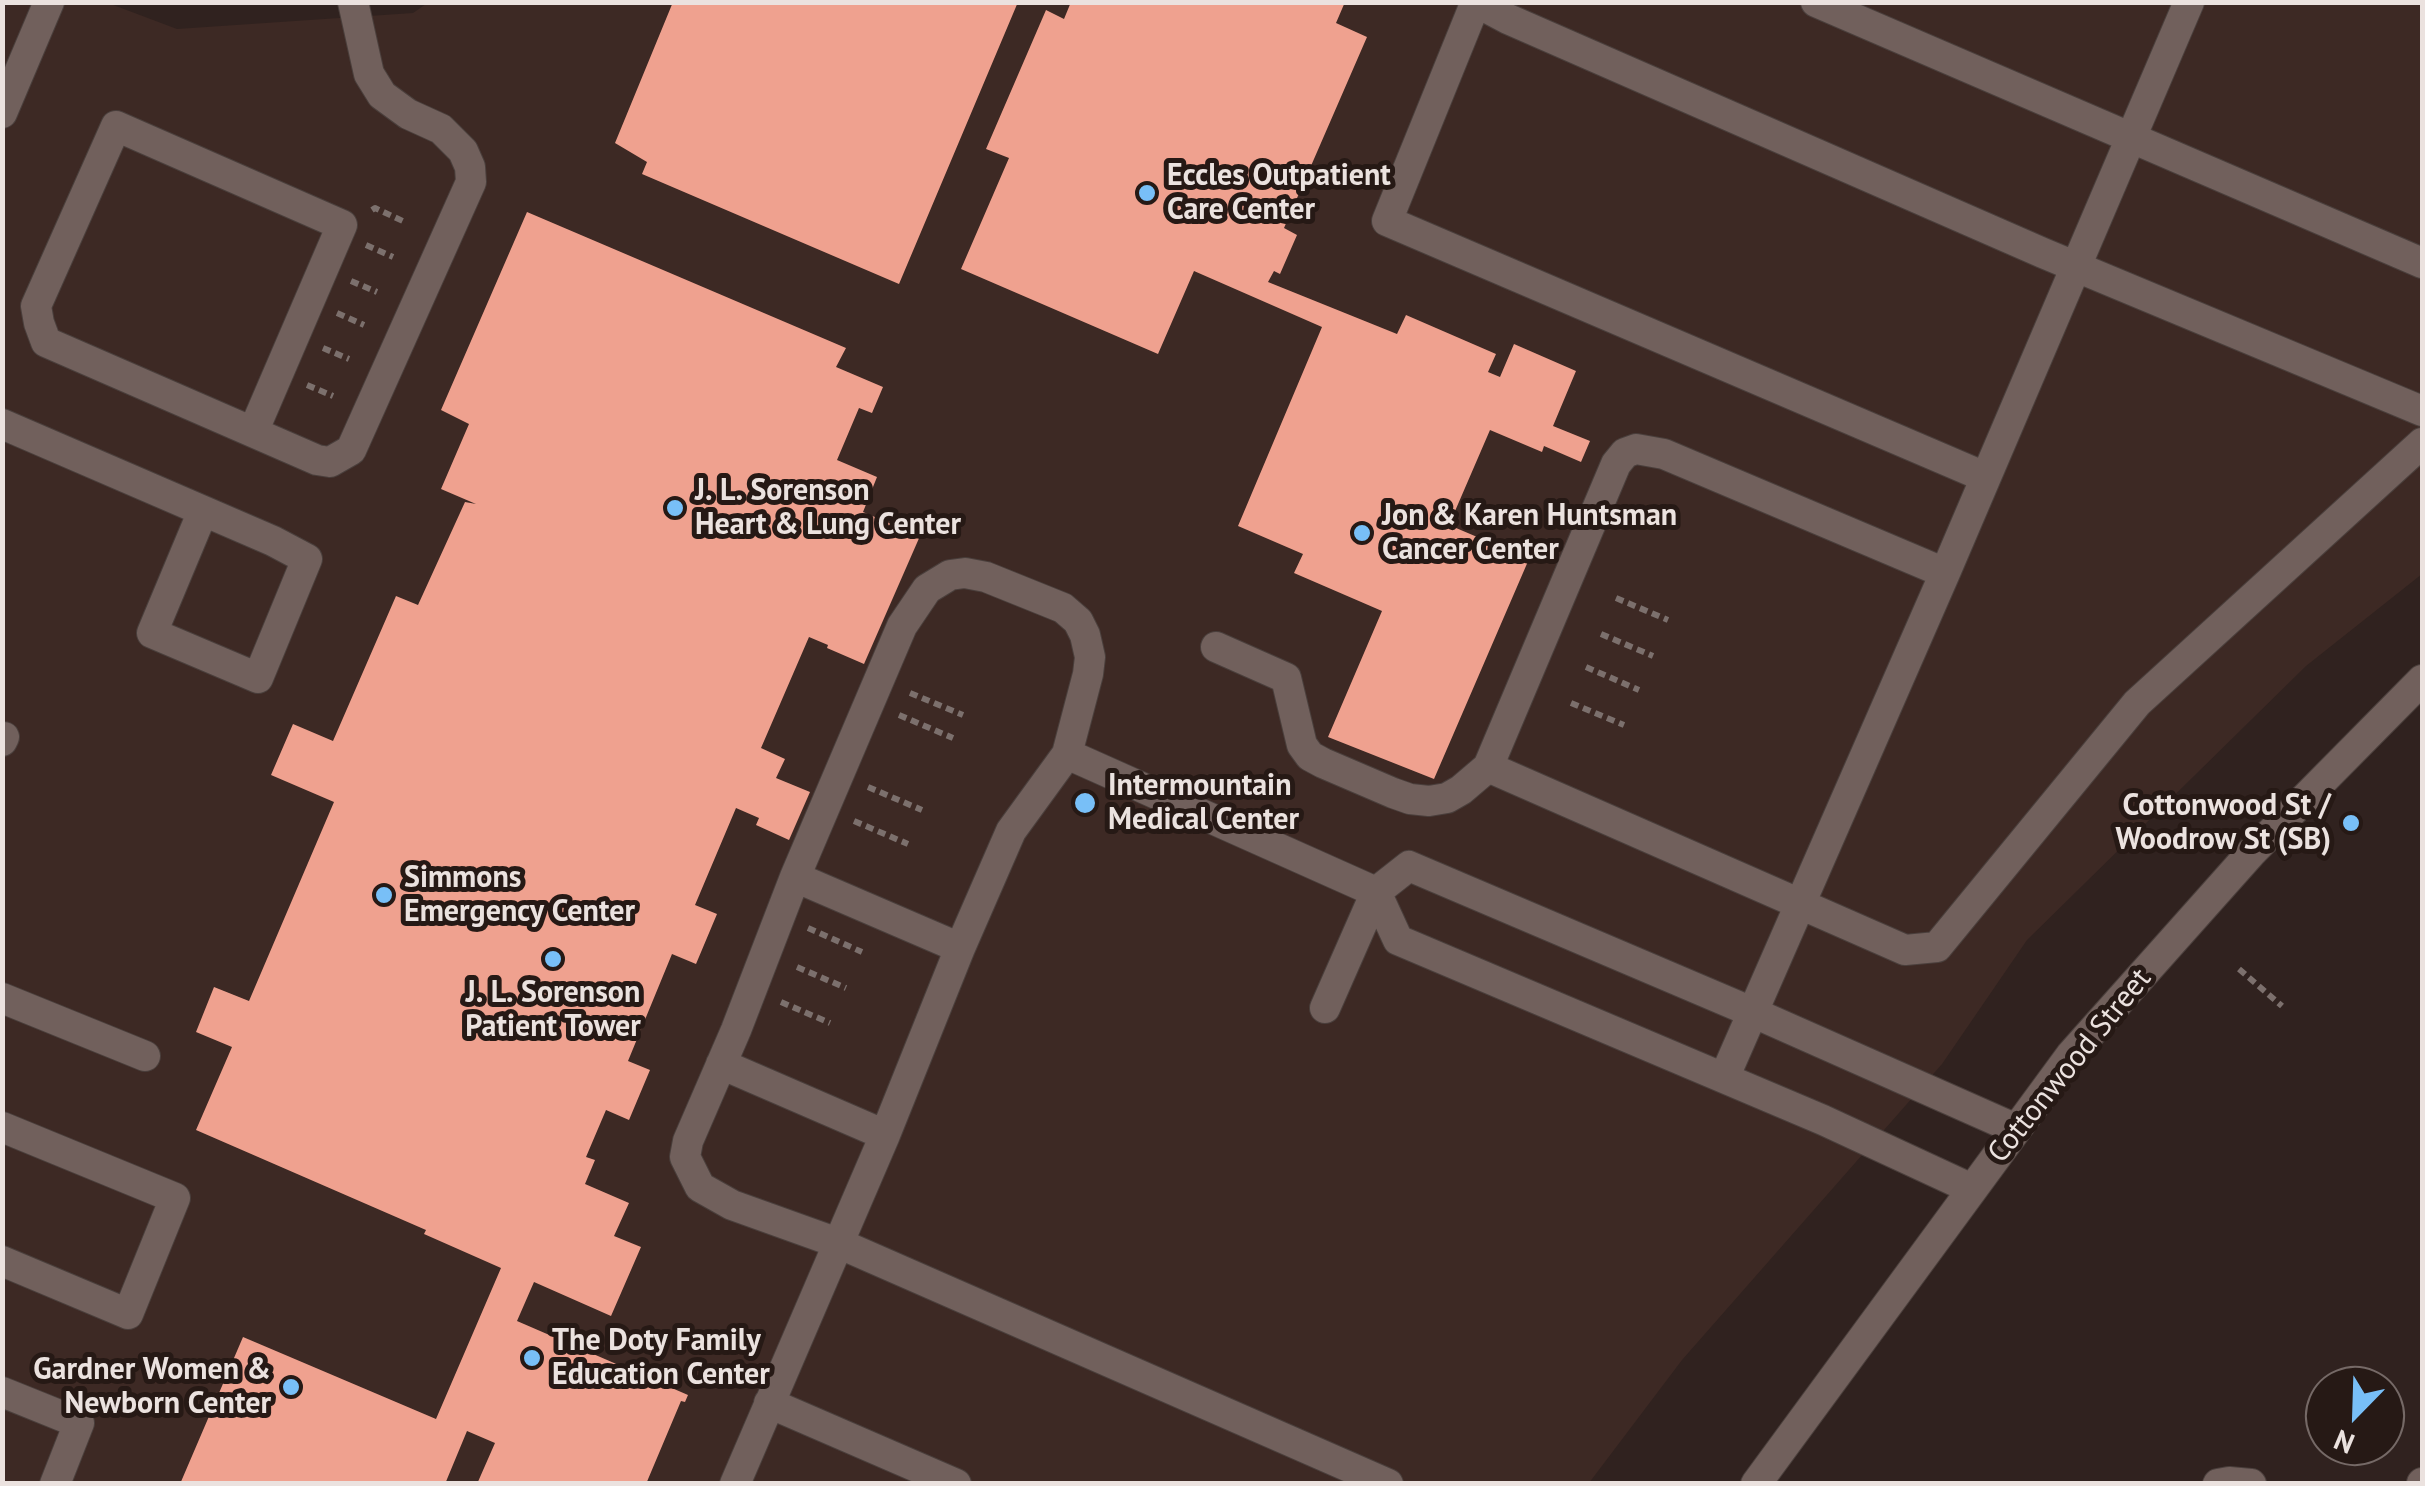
<!DOCTYPE html>
<html>
<head>
<meta charset="utf-8">
<style>
	body { margin:0 }
	#map { position:relative; width:2425px; height:1486px; overflow:hidden; background:#30221f; font-family:"PT Sans",sans-serif }
	canvas { display:block }
	.frame { position:absolute; inset:0; border:5px solid #ebe2df; pointer-events:none }
	.north { position:absolute; left:2305px; top:1366px; width:100px; height:100px; box-sizing:border-box; background:#261915; border:2px solid #756966; border-radius:50%; rotate:203deg; font-size:28px; font-weight:700; line-height:40px; text-align:center; color:#ebe2df }
	.north::after { content:''; display:block; margin:auto; width:35px; height:45px; background:#78bff7; clip-path:polygon(50% 0,100% 100%,50% 72%,0 100%) }
</style>
</head>
<body>
<div id="map">
<canvas width="2425" height="1486"></canvas>
<div class="frame"></div>
<div class="north">N</div>
</div>
<script>
const c = document.querySelector('canvas').getContext('2d');
c.lineJoin = 'round';
function fillPath(path, color) {
  c.fillStyle = color;
  c.fill(path, 'evenodd');
}
function shape(rows) {
  const path = new Path2D();
  for (const r of rows) {
    path.moveTo(r[0], r[1]);
    for (let i = 2; i < r.length; i += 2) path.lineTo(r[i], r[i + 1]);
  }
  return path;
}
function strokePath(path, color, width, dash) {
  c.strokeStyle = color;
  c.lineWidth = width;
  c.lineCap = dash ? 'butt' : 'round';
  c.setLineDash(dash || []);
  c.stroke(path);
}
function label(font, color, halo, rows, align = 'center') {
  c.font = font + ' "PT Sans",sans-serif';
  c.lineWidth = 10;
  c.setLineDash([]);
  c.textBaseline = 'middle';
  c.strokeStyle = halo;
  c.fillStyle = color;
  for (const [text, x, y, turn = 0] of rows) {
    c.save();
    c.translate(x, y);
    c.rotate((+turn || 0) * Math.PI / 180);
    c.textAlign = isNaN(turn) ? turn : align;
    if (halo) c.strokeText(text, 0, 0);
    c.fillText(text, 0, 0);
    c.restore();
  }
}
const built = shape([
	[429,2,2422,3,2422,574,2306,666,2027,940,1942,1064,1682,1360,1589,1483,3,1484,3,3,108,3,177,29,413,13]
]);
const building = shape([
	[673,2,1018,2,899,284,642,174,647,162,615,143],
	[1071,2,1345,2,1336,23,1367,37,1284,228,1297,235,1280,274,1274,271,1268,282,1397,334,1406,315,1496,354,1488,372,1500,377,1514,344,1576,371,1553,426,1590,441,1581,462,1544,446,1542,452,1490,430,1449,525,1529,559,1434,779,1328,737,1382,611,1294,573,1303,554,1238,526,1322,327,1194,271,1158,354,961,269,1009,158,986,149,1046,10,1064,19],
	[527,212,846,348,836,367,883,387,872,413,859,408,837,460,877,477,863,512,920,536,864,664,827,648,828,645,809,637,761,748,785,759,776,778,810,792,789,840,756,825,759,818,736,808,695,905,717,914,696,964,672,954,628,1061,650,1070,629,1120,606,1110,586,1157,595,1160,585,1184,629,1203,614,1236,641,1247,611,1316,534,1282,517,1321,688,1395,685,1402,681,1401,646,1484,477,1484,495,1443,467,1431,445,1484,180,1484,243,1337,436,1419,501,1268,424,1234,426,1230,196,1130,232,1047,196,1032,214,987,249,1001,334,802,271,775,293,724,333,741,396,596,418,605,465,502,476,504,441,489,469,424,441,410]
]);
const path = shape([
	[372,210,375,208,407,223],
	[366,245,393,257],
	[351,281,377,292],
	[337,313,364,325],
	[323,348,349,359],
	[307,385,333,396],
	[1616,598,1668,620],
	[1601,634,1653,656],
	[1586,667,1639,690],
	[910,693,963,715],
	[1571,703,1624,725],
	[899,715,953,738],
	[868,787,922,810],
	[854,821,908,844],
	[808,928,862,952],
	[797,967,846,988],
	[2239,969,2282,1006],
	[781,1002,830,1023]
]);
const minor = shape([
	[1476,2,1508,19,2043,253,2422,411],
	[1816,2,2422,263],
	[1475,4,1387,221,1985,477],
	[2,113,49,2],
	[2,424,273,541,307,559,258,678,152,633,203,511],
	[253,432,342,225,116,126,36,306,39,323,46,342,317,460,330,462,351,450,471,182,470,167,463,151,441,129,408,114,382,95,369,74,353,2],
	[1945,573,1664,454,1636,449,1625,453,1616,464,1488,767,1905,950,1937,947,2137,703,2422,443],
	[1216,647,1286,678,1302,745,1310,756,1323,763,1393,793,1410,799,1429,801,1447,798,1461,790,1488,767],
	[2,741,4,737],
	[1067,754,1088,674,1090,657,1085,635,1078,621,1063,608,986,577,965,573,950,575,927,589,902,626,795,877,736,1030,688,1141,685,1157,700,1187,732,1205,838,1243,1388,1484],
	[795,877,960,948],
	[2,998,145,1056],
	[1325,1008,1376,892,1409,866,1752,1012,2016,1129],
	[721,1064,885,1135],
	[1724,1078,1945,573,2189,2],
	[2,1127,175,1198,128,1314,2,1261],
	[2,1392,79,1423,55,1484],
	[769,1403,956,1484],
	[735,1484,885,1135,960,948,1011,831,1067,754,1376,892,1398,940,1823,1120,1972,1189],
	[1756,1484,2071,1055,2251,853,2422,680],
	[2218,1484,2229,1482,2251,1484],
	[2422,1484,2422,1483]
]);
const markers = [
	[1147,193,10,"#78bff7"],
	[675,508,10,"#78bff7"],
	[1362,533,10,"#78bff7"],
	[1085,803,12,"#78bff7"],
	[2351,823,10,"#78bff7"],
	[384,895,10,"#78bff7"],
	[553,959,10,"#78bff7"],
	[532,1358,10,"#78bff7"],
	[291,1387,10,"#78bff7"]
];
const poiNames = [
	["Eccles Outpatient",1167,176],
	["Care Center",1167,210],
	["J. L. Sorenson",695,491],
	["Heart & Lung Center",695,525],
	["Jon & Karen Huntsman",1382,516],
	["Cancer Center",1382,550],
	["Intermountain",1108,786],
	["Medical Center",1108,820],
	["Cottonwood St /",2331,806,"right"],
	["Woodrow St (SB)",2331,840,"right"],
	["Simmons",404,878],
	["Emergency Center",404,912],
	["J. L. Sorenson",553,993,"center"],
	["Patient Tower",553,1027,"center"],
	["The Doty Family",552,1341],
	["Education Center",552,1375],
	["Gardner Women &",271,1370,"right"],
	["Newborn Center",271,1404,"right"]
];
const streetNames = [
	["Cottonwood Street",2070,1066,-51]
];
fillPath(built, '#3d2924');
fillPath(building, '#efa18f');
strokePath(minor, '#4a3f3c', 32);
strokePath(path, '#7c706d', 6, [8, 5]);
strokePath(minor, '#71605c', 30);
for (const [x, y, r, color] of markers) {
  const dot = new Path2D();
  dot.arc(x, y, r, 0, 2 * Math.PI);
  c.fillStyle = color;
  c.fill(dot);
  strokePath(dot, '#261915', 4);
}
label('bold 30px', '#ebe2df', '#261915', poiNames, 'left');
label('30px', '#ebe2df', '#261915', streetNames);
</script>
</body>
</html>
